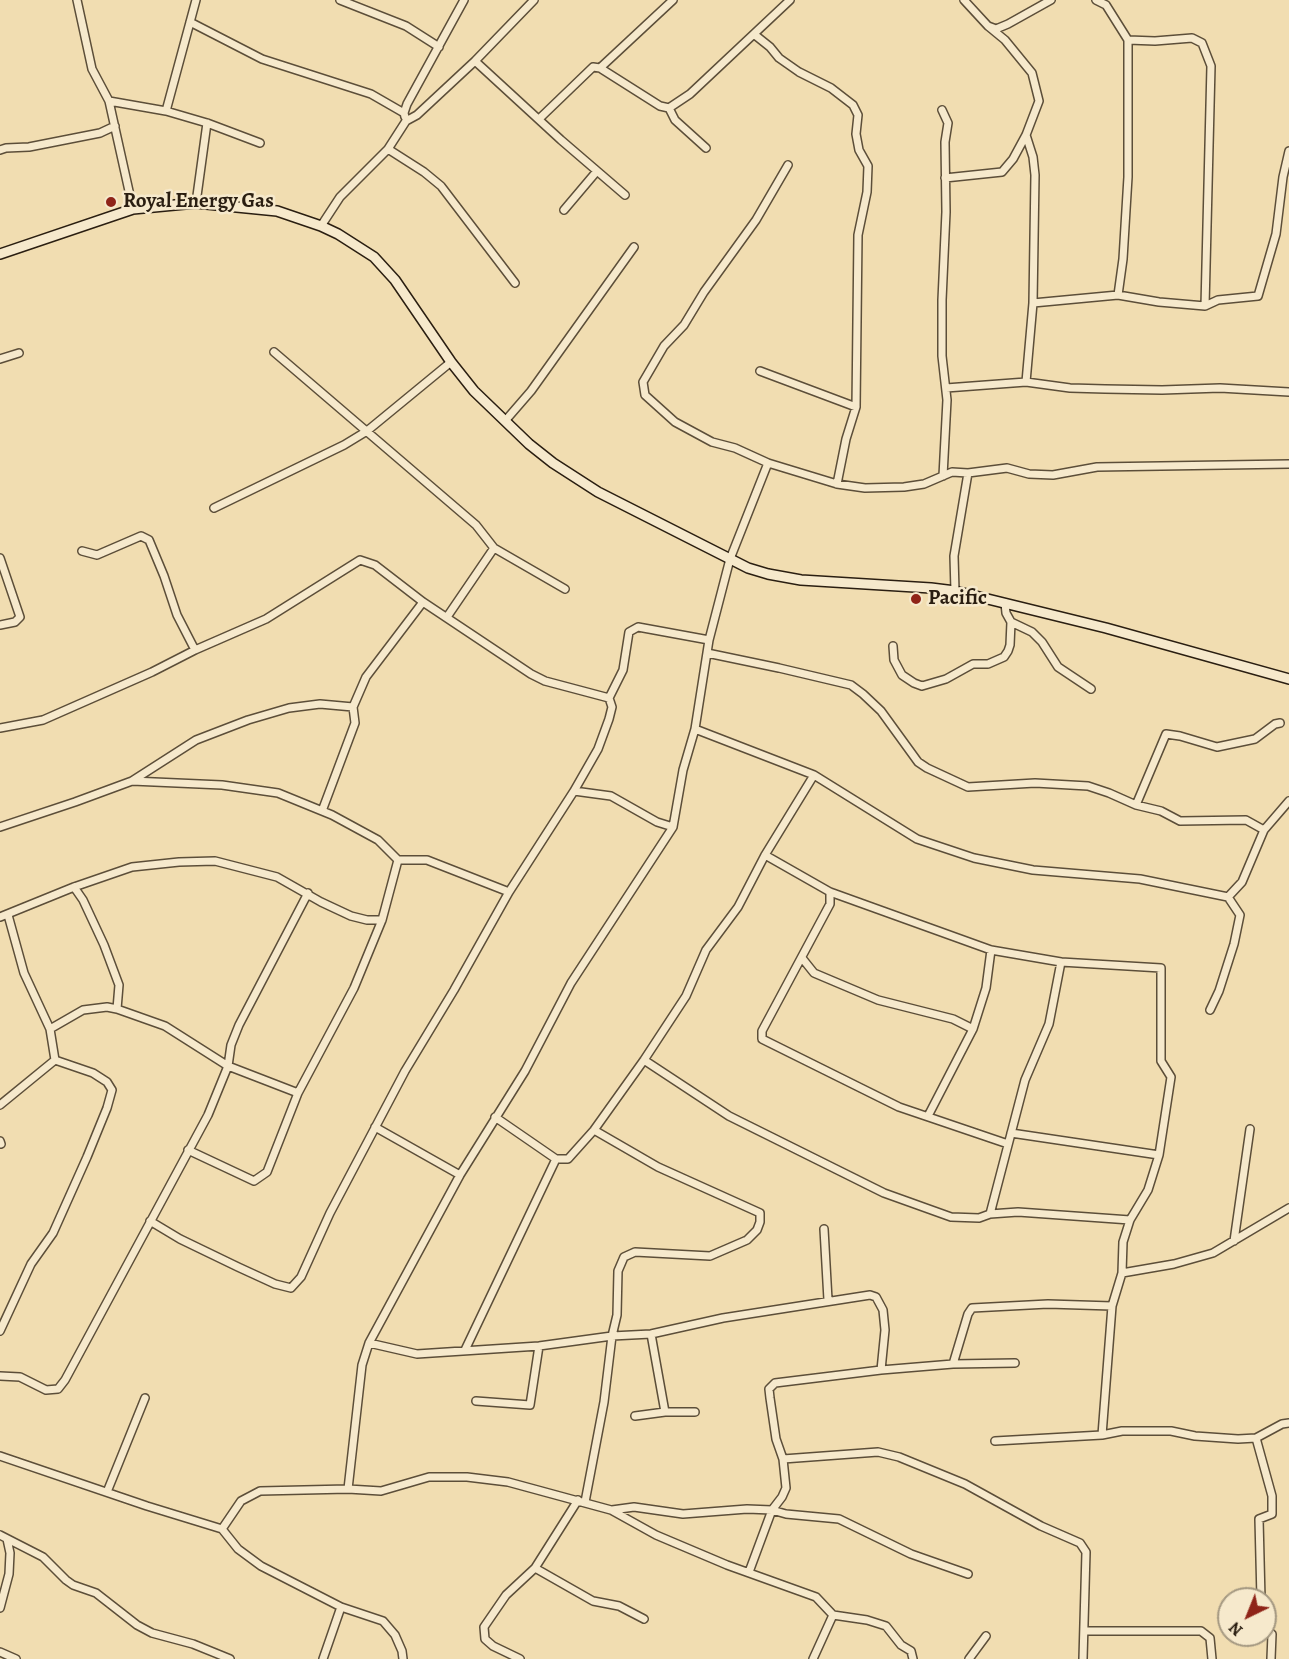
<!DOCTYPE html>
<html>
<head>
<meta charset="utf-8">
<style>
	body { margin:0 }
	#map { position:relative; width:1289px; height:1659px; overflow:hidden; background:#f1ddb1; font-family:Alegreya,serif }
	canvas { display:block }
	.north { position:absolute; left:1217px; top:1587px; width:60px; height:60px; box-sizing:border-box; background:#f6e9cc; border:2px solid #a49881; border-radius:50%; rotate:223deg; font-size:16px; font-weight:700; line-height:24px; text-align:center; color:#2a1e11 }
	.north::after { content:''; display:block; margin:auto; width:21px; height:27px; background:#8f2418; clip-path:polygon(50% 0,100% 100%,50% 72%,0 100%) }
</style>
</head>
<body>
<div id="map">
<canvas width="1289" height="1659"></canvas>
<div class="north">N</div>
</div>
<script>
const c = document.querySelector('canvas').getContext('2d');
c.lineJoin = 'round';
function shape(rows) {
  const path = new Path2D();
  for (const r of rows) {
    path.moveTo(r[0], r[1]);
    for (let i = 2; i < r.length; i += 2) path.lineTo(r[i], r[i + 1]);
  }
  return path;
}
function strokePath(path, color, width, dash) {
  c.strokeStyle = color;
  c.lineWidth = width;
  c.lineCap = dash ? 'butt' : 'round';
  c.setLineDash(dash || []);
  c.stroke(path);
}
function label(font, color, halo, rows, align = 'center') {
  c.font = font + ' Alegreya,serif';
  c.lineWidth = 5;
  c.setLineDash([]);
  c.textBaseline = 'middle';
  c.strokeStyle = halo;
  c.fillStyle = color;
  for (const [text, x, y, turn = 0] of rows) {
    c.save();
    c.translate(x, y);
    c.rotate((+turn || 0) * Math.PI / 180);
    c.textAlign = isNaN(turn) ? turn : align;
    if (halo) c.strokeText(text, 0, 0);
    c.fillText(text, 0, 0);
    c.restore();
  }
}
const street = shape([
	[77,0,92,69,109,101,133,209],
	[340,0,406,26,439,47],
	[964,0,988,26,996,29,1008,24,1051,0],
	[1096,0,1106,5,1128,40,1128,177,1123,259,1118,295],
	[190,22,262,59,371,94,404,113],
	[755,35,770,47,779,58,799,72,831,88,853,105,858,115,856,134,859,150,868,166,867,192,858,235,856,407,846,439,837,484],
	[1128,40,1155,41,1192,38,1202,43,1211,66,1205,306],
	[475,61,561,140,625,195],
	[600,68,673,0],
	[109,101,166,111,207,123,260,143],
	[669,108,675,120,706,148],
	[942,110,948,123,945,142,946,212,942,300,942,356,947,400,943,476],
	[166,111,196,0],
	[405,117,404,113,407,104,464,0],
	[539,119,593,67,600,68,660,106,669,108,690,94,790,0],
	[1026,135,1033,157,1035,175,1033,303,1026,382],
	[388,149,424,172,441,186,515,283],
	[0,150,6,148,29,147,100,133,115,126],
	[788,165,756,220,704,292,684,325,664,346,643,382,645,395,675,422,712,442,735,448,768,463,837,484,865,488,904,487,924,484,952,472,968,473,1007,468,1029,474,1053,475,1097,467,1289,464],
	[945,178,1002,172,1013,159,1026,135,1039,101,1032,73,1005,40,988,26],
	[196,203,207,123],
	[564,210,597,171],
	[321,226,340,197,388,149,406,121,417,115,475,61,534,0],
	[1033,303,1118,295,1159,302,1205,306,1218,300,1258,296,1276,234,1283,177,1289,151],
	[274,352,476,525,494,548,565,589],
	[0,359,19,353],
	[760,371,856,407],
	[946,388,1026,382,1070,388,1105,389,1162,390,1220,388,1289,392],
	[505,421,531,391,634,247],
	[214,508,344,445,367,431,451,362],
	[82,551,97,555,141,536,149,540,164,576,177,615,195,650],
	[0,558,20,617,15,622,0,625],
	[955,591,954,556,968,473],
	[1005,603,1006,613,1011,622,1032,632,1042,642,1058,667,1091,689],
	[447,617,494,548],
	[893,646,894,660,902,675,914,683,922,686,946,679,973,664,988,664,1004,657,1008,651,1010,645,1011,622],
	[707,653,779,668,851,685,863,694,881,711,918,762,927,768,968,787,1035,783,1088,786,1109,793,1136,805,1161,811,1180,821,1246,820,1264,830],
	[0,728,43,720,152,672,195,650,266,619,360,560,375,565,423,602,531,674,545,681,609,698],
	[695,729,814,775,917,839,974,858,1033,870,1140,879,1228,897],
	[132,781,196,740,248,720,289,708,320,704,353,707],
	[574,791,598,749,609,719,612,707,609,698,623,670,629,632,638,627,709,640],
	[1136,805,1166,734,1180,736,1217,747,1255,739,1275,724,1280,723],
	[322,811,355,723,353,707,366,677,423,602],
	[0,827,75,802,132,781,222,785,278,793,332,815,378,840,398,860,427,860,509,892],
	[765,855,830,892,991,950,1061,962,1161,968,1161,1061,1171,1077,1159,1155,1148,1190,1130,1220,1123,1242,1122,1273,1112,1306,1102,1435],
	[74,887,83,900,104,945,119,985,117,1009],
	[830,892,830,904,762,1031,762,1039,899,1107,1008,1144],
	[0,917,74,887,132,867,179,862,215,861,277,877,321,902,351,916,367,920,382,920],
	[802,958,814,973,878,1000,953,1019,973,1029],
	[1210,1010,1219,991,1234,944,1240,915,1228,897,1242,882,1264,830,1289,801],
	[50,1029,83,1010,107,1007,117,1009,165,1026,228,1066,298,1093],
	[644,1060,729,1116,884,1193,951,1217,979,1218,990,1214,1018,1212,1130,1220],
	[0,1105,55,1060,50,1029,24,973,8,915],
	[928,1116,973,1029,986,988,991,950],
	[375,1127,460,1175],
	[1011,1133,1159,1155],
	[0,1141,1,1144],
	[188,1150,254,1181,267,1172,298,1093,354,988,382,920,398,860],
	[556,1159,568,1159,594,1130,644,1060,686,996,706,950,738,907,765,855,814,775],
	[990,1214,1025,1080,1049,1024,1061,962],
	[150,1221,180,1239,238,1267,275,1284,291,1288,301,1277,330,1213,405,1071,454,990,509,892,574,791,611,796,657,822,673,827],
	[824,1229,828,1300],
	[1234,1241,1250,1129],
	[1122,1273,1174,1264,1213,1253,1289,1208],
	[0,1331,31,1264,53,1233,87,1157,107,1108,112,1090,107,1082,93,1073,55,1060],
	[651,1334,665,1412],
	[369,1343,417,1354,539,1346,612,1336,651,1334,723,1318,870,1295,876,1297,883,1310,885,1330,881,1370],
	[465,1350,556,1159,495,1117],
	[953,1364,968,1314,972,1308,1048,1304,1112,1306],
	[0,1376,20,1377,46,1390,58,1389,65,1380,208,1115,228,1066,231,1045,239,1025,308,893],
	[476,1401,530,1405,539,1346],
	[635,1416,665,1412,695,1412],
	[1256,1438,1272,1496,1272,1514,1259,1519,1261,1599],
	[995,1441,1102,1435,1122,1431,1171,1431,1195,1436,1238,1439,1256,1438,1282,1424,1289,1423],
	[0,1456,147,1506,222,1529,238,1549,261,1566,341,1607,383,1621,395,1635,402,1651,403,1659],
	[783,1459,878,1452,899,1457,965,1484,1041,1526,1080,1543,1086,1552,1083,1659],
	[348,1489,362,1365,369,1343,460,1175,525,1071,571,983,673,827,683,770,695,729,709,640,730,559,768,463],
	[107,1492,145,1398],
	[585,1502,604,1402,612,1336,617,1315,618,1271,624,1257,635,1252,710,1256,747,1240,757,1230,760,1222,760,1213,658,1167,594,1130],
	[612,1510,634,1507,683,1514,747,1509,772,1510,786,1514,839,1519,911,1554,968,1574],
	[222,1529,241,1501,260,1491,348,1489,381,1491,429,1477,467,1477,508,1482,611,1510,656,1535,727,1565,816,1597,833,1615,867,1620,886,1626,901,1645,911,1651,913,1659],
	[0,1535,43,1557,66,1580,73,1585,96,1593,137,1625,152,1633,193,1644,230,1659],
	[535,1568,593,1601,619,1606,644,1619],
	[749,1572,772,1510,782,1497,786,1488,783,1459,776,1439,770,1398,769,1389,775,1383,881,1370,953,1364,1015,1363],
	[0,1608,9,1574,10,1553,7,1539],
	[1265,1629,1272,1634,1271,1659],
	[1085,1631,1201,1631,1210,1638,1212,1659],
	[0,1652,16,1659],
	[323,1659,341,1607],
	[520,1659,493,1646,485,1639,484,1627,506,1595,535,1568,578,1500],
	[813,1659,833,1615],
	[969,1659,986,1636]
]);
const secondary = shape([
	[0,254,133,209,196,203,277,211,321,226,338,234,374,257,395,280,451,362,474,391,529,444,553,463,598,492,748,568,768,574,801,580,931,588,955,591,1106,628,1289,679]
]);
const markers = [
	[111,202,6,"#8f2418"],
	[916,599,6,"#8f2418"]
];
const poiNames = [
	["Royal Energy Gas",123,202],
	["Pacific",928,599]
];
strokePath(street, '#5c4e39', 10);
strokePath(secondary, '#2a1e11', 12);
strokePath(street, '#f6e9cc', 7);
strokePath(secondary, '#f6e9cc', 9);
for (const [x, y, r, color] of markers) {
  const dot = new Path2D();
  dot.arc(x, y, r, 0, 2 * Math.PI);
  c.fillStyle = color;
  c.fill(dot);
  strokePath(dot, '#f6e9cc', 2);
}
label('bold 21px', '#2a1e11', '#f6e9cc', poiNames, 'left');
</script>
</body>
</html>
